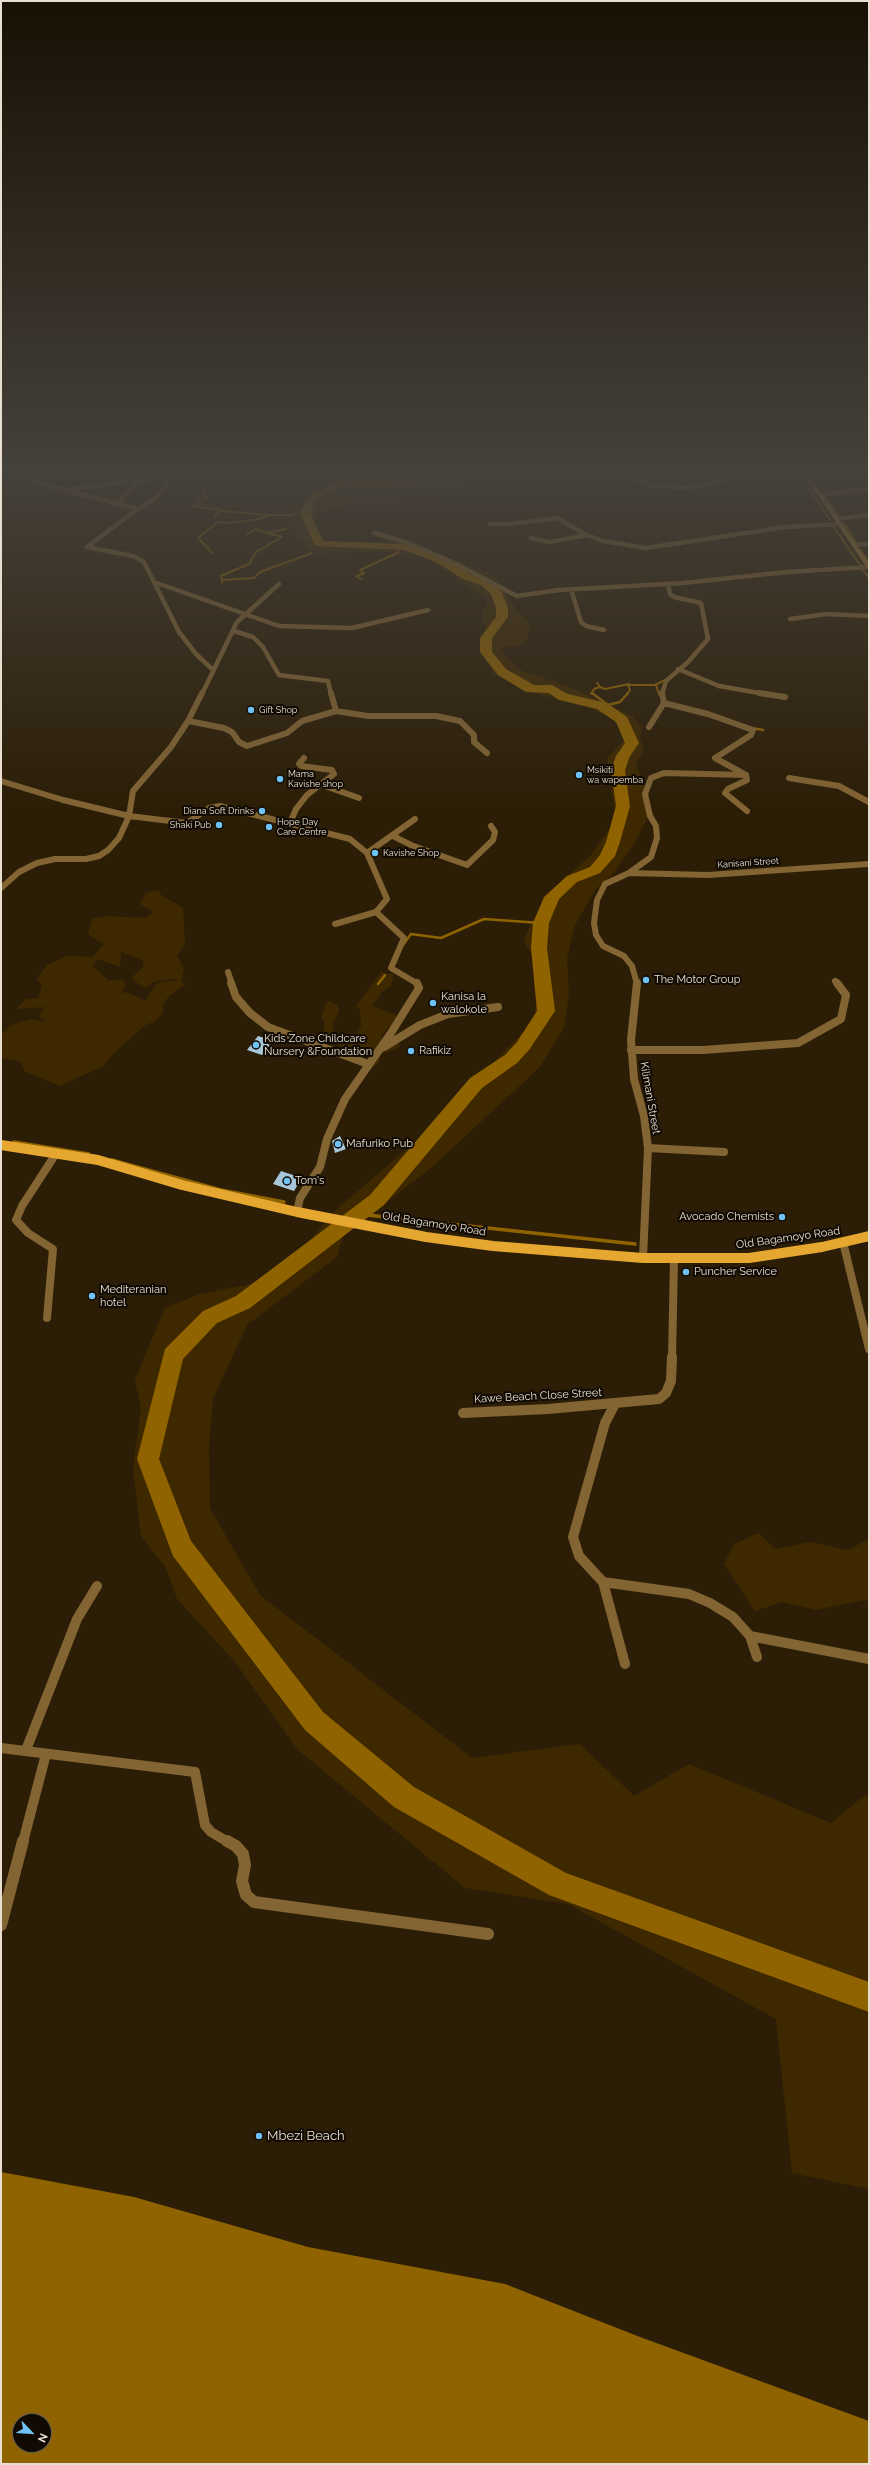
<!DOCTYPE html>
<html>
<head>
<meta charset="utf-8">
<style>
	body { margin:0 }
	#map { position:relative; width:870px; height:2465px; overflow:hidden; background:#2c1e06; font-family:Raleway,sans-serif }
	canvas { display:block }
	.frame { position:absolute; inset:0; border:2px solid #e8dfd1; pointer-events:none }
	.north { position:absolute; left:12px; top:2413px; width:40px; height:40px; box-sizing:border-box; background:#100a03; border:1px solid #665f55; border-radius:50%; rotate:115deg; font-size:11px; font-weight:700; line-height:16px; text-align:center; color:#e8dfd1 }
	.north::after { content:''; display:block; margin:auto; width:14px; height:18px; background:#70c1f4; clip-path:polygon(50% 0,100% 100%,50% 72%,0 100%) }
</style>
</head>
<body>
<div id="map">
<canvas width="870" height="2465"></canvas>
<div class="frame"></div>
<div class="north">N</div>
</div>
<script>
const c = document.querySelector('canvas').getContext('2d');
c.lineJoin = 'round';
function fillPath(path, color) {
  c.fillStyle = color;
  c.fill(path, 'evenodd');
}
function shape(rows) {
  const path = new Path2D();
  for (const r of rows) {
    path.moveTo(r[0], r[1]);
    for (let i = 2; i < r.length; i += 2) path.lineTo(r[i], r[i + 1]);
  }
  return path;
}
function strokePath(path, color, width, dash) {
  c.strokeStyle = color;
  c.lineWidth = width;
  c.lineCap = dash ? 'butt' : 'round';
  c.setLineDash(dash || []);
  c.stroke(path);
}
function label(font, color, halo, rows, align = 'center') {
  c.font = font + ' Raleway,sans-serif';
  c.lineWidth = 4;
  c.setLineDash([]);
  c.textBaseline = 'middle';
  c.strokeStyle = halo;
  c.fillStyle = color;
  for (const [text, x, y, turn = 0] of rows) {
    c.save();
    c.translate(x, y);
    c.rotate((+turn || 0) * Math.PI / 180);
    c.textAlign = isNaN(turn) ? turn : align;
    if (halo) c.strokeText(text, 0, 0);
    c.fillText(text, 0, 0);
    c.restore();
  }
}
const green = shape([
	[418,468,501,468,503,477,453,496,390,502,357,502,318,513,312,527,323,541,396,545,431,552,486,572,497,578,516,609,528,621,530,630,526,641,513,647,500,647,508,659,520,670,570,687,632,716,642,727,640,739,644,749,636,763,644,785,649,815,633,846,612,875,596,889,575,925,567,958,569,994,564,1028,539,1068,431,1168,343,1236,337,1257,247,1325,213,1399,209,1448,210,1508,260,1595,472,1758,580,1744,634,1796,689,1764,831,1823,865,1795,869,1798,869,2189,792,2173,776,2019,568,1904,465,1888,297,1749,235,1662,177,1599,166,1568,141,1536,133,1469,141,1409,135,1380,165,1308,200,1294,251,1284,300,1252,338,1208,415,1142,534,1021,540,969,524,941,531,923,552,890,590,856,616,820,607,758,624,740,624,726,615,719,588,707,534,693,493,674,484,654,486,629,481,616,488,599,422,556,399,552,312,553,286,529,293,515,291,507,333,483,398,474],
	[159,890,160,894,183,908,185,944,177,956,184,968,181,982,186,984,169,996,163,1004,163,1013,155,1022,147,1024,140,1030,117,1050,103,1066,60,1086,24,1071,21,1063,15,1060,1,1059,1,1035,10,1025,30,1019,46,1022,39,1016,44,1007,17,1009,25,999,38,998,42,986,37,979,47,965,67,956,93,957,104,944,88,934,92,919,107,916,145,918,153,912,140,904,146,893],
	[121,952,144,961,142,968,131,978,144,988,156,981,172,979,178,981,165,981,156,984,145,1001,127,992,121,994,126,985,123,980,108,980,93,966,97,959,120,967],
	[382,971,385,974,394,974,391,986,382,992,372,1006,396,1015,401,1019,394,1028,389,1027,381,1036,382,1040,398,1043,400,1046,397,1049,381,1054,378,1065,369,1067,368,1058,365,1052,354,1056,347,1055,344,1048,324,1037,324,1020,321,1017,327,1002,330,1001,338,1006,339,1011,333,1024,333,1031,353,1039,361,1027,360,1009,356,1006],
	[758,1533,776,1549,810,1542,848,1550,869,1539,869,1602,864,1600,816,1610,782,1602,755,1611,724,1564,734,1544]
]);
const water = shape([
	[1,2172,134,2197,308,2247,505,2284,640,2337,869,2421,869,2464,1,2464],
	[20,2421,44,2421,44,2445,20,2445]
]);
const streamFar2 = shape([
	[797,470,830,520],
	[214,477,202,493,206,498,193,506,227,511],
	[824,496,841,519],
	[215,516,221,511,268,515],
	[844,523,858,545],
	[833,526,861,566],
	[247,534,256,529,267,533,286,529],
	[860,549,869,562],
	[212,553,198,538,218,522,231,523,261,519,269,515,293,515],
	[863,570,869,578],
	[361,579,356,576,364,573,360,570,399,552],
	[222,580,221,576,249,564,256,552,282,537,267,533],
	[222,583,222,580,254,578,260,572,312,553],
	[655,685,667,679],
	[600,687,605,689,629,684],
	[591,694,594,689,600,687,597,683],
	[627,694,630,690,628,685,656,685,659,694]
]);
const streamFar1 = shape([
	[592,693,608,705,620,702,628,693],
	[659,693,660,695],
	[606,705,611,712],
	[752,728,763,730],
	[403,945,411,934,441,938,484,919,541,923],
	[378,984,385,975]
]);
const stream = shape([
	[14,1142,89,1154],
	[112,1160,221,1190,284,1202],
	[358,1214,635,1244]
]);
const river = shape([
	[477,468,487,468,480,479,476,480,367,488,344,486,319,497,310,512,323,541,405,544,444,558,471,575,489,581,502,592,508,608,508,617,492,638,492,652,506,669,534,685,552,685,568,694,607,703,627,717,639,743,630,756,625,770,630,806,620,842,615,856,600,873,577,882,559,899,549,923,547,948,555,1011,529,1050,517,1063,482,1088,384,1205,250,1308,217,1323,183,1359,159,1459,191,1541,323,1712,414,1787,566,1873,869,1982,869,2012,549,1895,394,1807,305,1730,173,1556,137,1459,165,1349,203,1311,236,1296,370,1195,470,1078,505,1055,517,1042,537,1011,531,948,533,923,544,897,567,876,590,867,600,855,606,842,616,806,611,770,616,756,625,743,616,722,597,709,559,700,549,693,526,692,498,675,480,652,480,638,496,617,496,608,491,594,481,585,463,579,436,562,404,550,315,546,300,512,311,493,343,480,367,482,473,474,477,468]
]);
const building = shape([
	[258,1036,268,1039,265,1043,270,1045,262,1055,247,1050],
	[340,1136,346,1149,335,1153,332,1141],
	[281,1171,302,1178,294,1191,273,1184]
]);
const minorFar4 = shape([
	[2,468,46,485,134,508,135,511,87,547,133,556,144,562,179,632,196,654,212,669],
	[625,476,650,485,686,488,753,474,802,469],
	[807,477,869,470],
	[542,481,571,468],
	[70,489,139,480,214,477,244,468],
	[820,495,869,488],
	[118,503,139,480],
	[135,511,156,498,171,477],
	[837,519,869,515],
	[490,524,510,524,557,518,587,535,603,541,646,548,786,527,839,524],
	[374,533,408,543,454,563,517,596,559,590,683,583,787,572,869,567],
	[531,538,549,542,587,535],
	[855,545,869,544],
	[154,582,279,626,352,628,428,610],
	[571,589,581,622,586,626,604,630],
	[790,619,827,614,869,616],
	[234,631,253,637,263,647,279,675,328,681,331,694],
	[678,669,719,686,765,694],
	[202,694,237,622,279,584],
	[662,694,666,681,688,662,708,639,701,603,674,597,670,594,668,584]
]);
const minorFar3 = shape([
	[759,693,785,697],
	[664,703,708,714,753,730,751,735,715,758,746,775,747,780,728,789,725,793,747,811],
	[336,711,368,716,436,716,460,721,474,735,474,742,487,753],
	[188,721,224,728,232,732,239,742,247,746,287,733,302,721,336,711,331,693],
	[649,727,664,703,662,693],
	[789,778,839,786,869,802],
	[1,781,63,800,129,816,187,823,209,808,220,806,350,839,367,853,387,899,376,912,335,924],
	[322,785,359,798],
	[290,823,296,809,307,795,334,774,332,770,301,766,299,764,304,758],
	[393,836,411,845,467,865,493,840,495,832,491,826],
	[367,853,415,819],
	[629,873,708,875,869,864],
	[1,888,19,872,37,863,55,859,86,859,99,856,108,850,119,838,129,816,133,791,171,747,188,721,202,693],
	[376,912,404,938,391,968,418,984],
	[228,972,232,984],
	[835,981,837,984],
	[637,984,632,966,624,956,603,946,596,935,594,923,597,900,605,884,629,873,651,857,657,838,656,826,650,816,645,794,651,778,664,773,746,775]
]);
const minorFar2 = shape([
	[231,983,236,997,250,1013,268,1027,368,1064],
	[637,983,631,1040,634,1079,644,1116,648,1148,643,1258],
	[384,1047,420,1025,448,1014,498,1007],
	[631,1050,703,1050,798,1043,841,1019,846,995,837,983],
	[648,1148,724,1152],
	[297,1212,300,1198,320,1167,327,1139,345,1099,391,1033,419,988,417,983],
	[843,1242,869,1349],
	[47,1318,53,1249,28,1233,16,1220,22,1206,57,1152],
	[672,1358,674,1259]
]);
const minorFar1 = shape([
	[615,1404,605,1423,573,1537,579,1556,603,1582,625,1664],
	[463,1413,548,1409,659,1399,666,1393,671,1381,672,1357],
	[603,1582,689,1594,710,1603,733,1617,750,1636,757,1657],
	[750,1636,869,1659],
	[1,1748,195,1772,205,1825,211,1832,228,1842],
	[26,1750,77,1619,97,1586],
	[23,1842,46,1754]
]);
const minor = shape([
	[227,1841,236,1846,243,1854,245,1865,242,1881,246,1895,254,1902,488,1934],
	[1,1925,23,1841]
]);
const secondary = shape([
	[802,468,869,567]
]);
const primary = shape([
	[1,1145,98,1160,182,1185,297,1212,426,1237,493,1246,643,1258,749,1258,822,1247,869,1236]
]);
const markers = [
	[251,710,4,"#70c1f4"],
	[579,775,4,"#70c1f4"],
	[280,779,4,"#70c1f4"],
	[262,811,4,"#70c1f4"],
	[219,825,4,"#70c1f4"],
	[269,827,4,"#70c1f4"],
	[375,853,4,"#70c1f4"],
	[646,980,4,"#70c1f4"],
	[433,1003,4,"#70c1f4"],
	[256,1045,4,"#70c1f4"],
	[411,1051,4,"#70c1f4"],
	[338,1144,4,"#70c1f4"],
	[287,1181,4,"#70c1f4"],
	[782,1217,4,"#70c1f4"],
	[686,1272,4,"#70c1f4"],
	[92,1296,4,"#70c1f4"],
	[259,2136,4,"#70c1f4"]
];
const farPoinames = [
	["Gift Shop",259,710],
	["Msikiti",587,770],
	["wa wapemba",587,780],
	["Mama",288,774],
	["Kavishe shop",288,784],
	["Diana Soft Drinks",254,811,"right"],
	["Hope Day",277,822],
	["Care Centre",277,832],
	["Shaki Pub",211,825,"right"],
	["Kavishe Shop",383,853]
];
const farStreetnames = [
	["Kanisani Street",748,863,-4]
];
const poiNames = [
	["The Motor Group",654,980],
	["Kanisa la",441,997],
	["walokole",441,1010],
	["Kids Zone Childcare",264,1039],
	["Nursery &Foundation",264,1052],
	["Rafikiz",419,1051],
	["Mafuriko Pub",346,1144],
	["Tom's",295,1181],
	["Avocado Chemists",774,1217,"right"],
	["Puncher Service",694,1272],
	["Mediteranian",100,1290],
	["hotel",100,1303]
];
const streetNames = [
	["Kilimani Street",650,1098,80],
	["Old Bagamoyo Road",434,1224,9],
	["Old Bagamoyo Road",788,1238,-8],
	["Kawe Beach Close Street",538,1396,-3]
];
const nearPoinames = [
	["Mbezi Beach",267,2136]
];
fillPath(green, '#3e2800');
fillPath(water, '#906301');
strokePath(streamFar2, '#906301', 2);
strokePath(streamFar1, '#906301', 2.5);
strokePath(stream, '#906301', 3.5);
fillPath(river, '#906301');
fillPath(building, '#a8c6da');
strokePath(minorFar4, '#836433', 4.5);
strokePath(minorFar3, '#836433', 6);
strokePath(minorFar2, '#836433', 8);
strokePath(minorFar1, '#836433', 10);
strokePath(minor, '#836433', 12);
strokePath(secondary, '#bb8a35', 4.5);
strokePath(primary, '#e6a731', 10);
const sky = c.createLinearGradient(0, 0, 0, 813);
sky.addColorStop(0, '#181003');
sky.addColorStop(0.58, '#45413b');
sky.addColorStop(1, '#45413b00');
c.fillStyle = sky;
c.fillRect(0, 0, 870, 813);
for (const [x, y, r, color] of markers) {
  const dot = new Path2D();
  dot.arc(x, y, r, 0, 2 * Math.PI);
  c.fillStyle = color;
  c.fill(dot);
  strokePath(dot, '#100a03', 1.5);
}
label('9px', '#e8dfd1', '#100a03', farPoinames, 'left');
label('9px', '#e8dfd1', '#100a03', farStreetnames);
label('11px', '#e8dfd1', '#100a03', poiNames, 'left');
label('11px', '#e8dfd1', '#100a03', streetNames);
label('13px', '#e8dfd1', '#100a03', nearPoinames, 'left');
</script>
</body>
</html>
